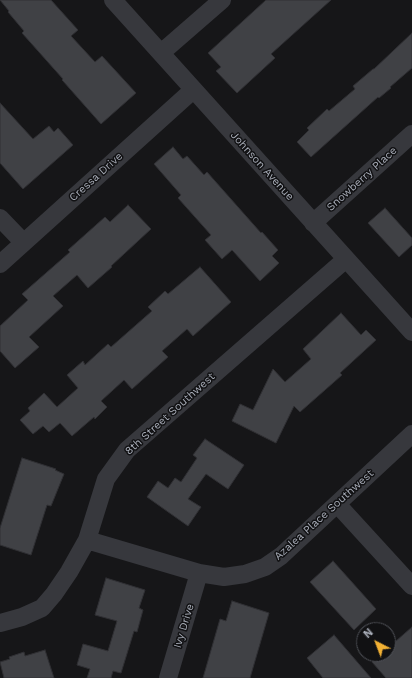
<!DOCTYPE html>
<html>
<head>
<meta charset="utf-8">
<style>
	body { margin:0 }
	#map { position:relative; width:412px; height:678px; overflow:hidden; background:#161618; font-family:"Work Sans",sans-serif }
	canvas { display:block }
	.north { position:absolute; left:356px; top:622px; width:40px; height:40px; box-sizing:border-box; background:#111113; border:1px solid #4d4f55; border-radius:50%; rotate:318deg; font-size:11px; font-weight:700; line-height:16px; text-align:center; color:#a8adb8 }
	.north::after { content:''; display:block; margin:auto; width:14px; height:18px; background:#f2b134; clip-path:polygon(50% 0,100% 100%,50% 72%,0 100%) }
</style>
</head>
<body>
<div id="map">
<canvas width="412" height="678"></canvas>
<div class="north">N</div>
</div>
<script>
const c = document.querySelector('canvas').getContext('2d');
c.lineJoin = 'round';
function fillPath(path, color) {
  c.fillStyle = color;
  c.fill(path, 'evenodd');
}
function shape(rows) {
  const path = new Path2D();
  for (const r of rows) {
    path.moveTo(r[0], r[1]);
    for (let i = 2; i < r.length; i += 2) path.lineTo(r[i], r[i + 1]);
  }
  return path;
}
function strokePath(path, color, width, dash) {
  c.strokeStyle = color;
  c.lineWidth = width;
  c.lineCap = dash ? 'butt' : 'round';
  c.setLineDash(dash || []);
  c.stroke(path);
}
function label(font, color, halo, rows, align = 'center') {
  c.font = font + ' "Work Sans",sans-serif';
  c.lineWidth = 3;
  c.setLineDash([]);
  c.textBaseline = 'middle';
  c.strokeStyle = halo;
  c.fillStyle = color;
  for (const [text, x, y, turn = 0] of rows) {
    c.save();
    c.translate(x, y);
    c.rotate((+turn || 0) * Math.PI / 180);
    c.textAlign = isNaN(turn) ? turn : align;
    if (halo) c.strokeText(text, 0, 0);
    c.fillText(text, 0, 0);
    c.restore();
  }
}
const building = shape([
	[0,0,51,0,78,30,71,36,95,62,102,56,136,93,101,124,63,81,62,80,63,79,22,33,24,31,8,12,9,11,0,0],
	[266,0,331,0,271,54,275,58,237,93,216,71,221,67,208,53,266,0],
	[412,33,412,68,390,87,391,88,379,98,378,97,311,157,297,142,309,130,307,128,327,109,329,111,355,89,353,86,373,69,374,69,412,33],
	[0,103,33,139,49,126,54,132,58,128,73,145,23,189,0,163,0,103],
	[173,147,183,159,187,156,204,175,207,172,261,233,262,232,278,250,272,256,279,263,260,281,233,251,232,250,222,259,205,240,211,235,178,198,181,195,154,164,173,147],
	[128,205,151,229,111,266,112,267,88,288,77,275,53,296,63,306,29,337,39,347,15,368,0,351,0,326,28,300,22,294,70,252,68,250,105,217,110,222,128,205],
	[385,208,412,238,412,245,399,257,368,223,385,208],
	[200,267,231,302,193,336,187,329,162,351,168,357,132,389,124,380,101,401,107,407,95,419,94,417,72,436,60,423,49,432,43,426,33,434,20,420,30,411,28,408,44,393,57,407,78,388,67,375,83,361,85,365,108,344,111,347,152,311,148,307,165,291,168,294,200,267],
	[341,313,361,335,366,330,376,340,340,373,342,375,300,412,294,406,276,443,232,421,240,404,253,410,273,369,285,382,311,359,303,349,341,313],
	[205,439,244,465,228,489,206,474,188,499,201,507,188,526,147,497,158,481,168,488,175,478,181,482,197,458,193,455,205,439],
	[22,458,56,469,55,470,64,474,51,506,47,505,31,555,0,545,0,528,22,458],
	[333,561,376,609,354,630,310,582,333,561],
	[106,578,145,590,139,608,143,610,137,632,134,631,121,673,113,671,111,678,87,678,90,669,77,665,83,644,108,651,117,621,95,615,106,578],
	[232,601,269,613,250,678,203,678,220,619,226,621,232,601],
	[412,627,412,678,386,678,372,662,381,654,388,654,388,648,412,627],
	[334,635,371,678,323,678,307,658,334,635],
	[45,650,54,678,4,678,0,662,10,659,9,657,24,652,25,656,45,650]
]);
const minor = shape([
	[113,0,412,332],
	[161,53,222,0],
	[0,218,23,242],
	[313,223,412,134],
	[0,264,193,90],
	[337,504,412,586],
	[87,540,199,573,224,577,245,574,265,567,281,556,412,434],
	[0,623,22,617,42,608,54,594,69,572,87,540,106,479,127,450,346,259],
	[168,678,199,573]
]);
const streetNames = [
	["Johnson Avenue",262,166,48],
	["Cressa Drive",96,177,-42],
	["Snowberry Place",362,179,-42],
	["8th Street Southwest",170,414,-42],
	["Azalea Place Southwest",324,515,-42],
	["Ivy Drive",184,626,-73]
];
fillPath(building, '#404145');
strokePath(building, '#303034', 1);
strokePath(minor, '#37383d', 18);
label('11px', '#a8adb8', '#111113', streetNames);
</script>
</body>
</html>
